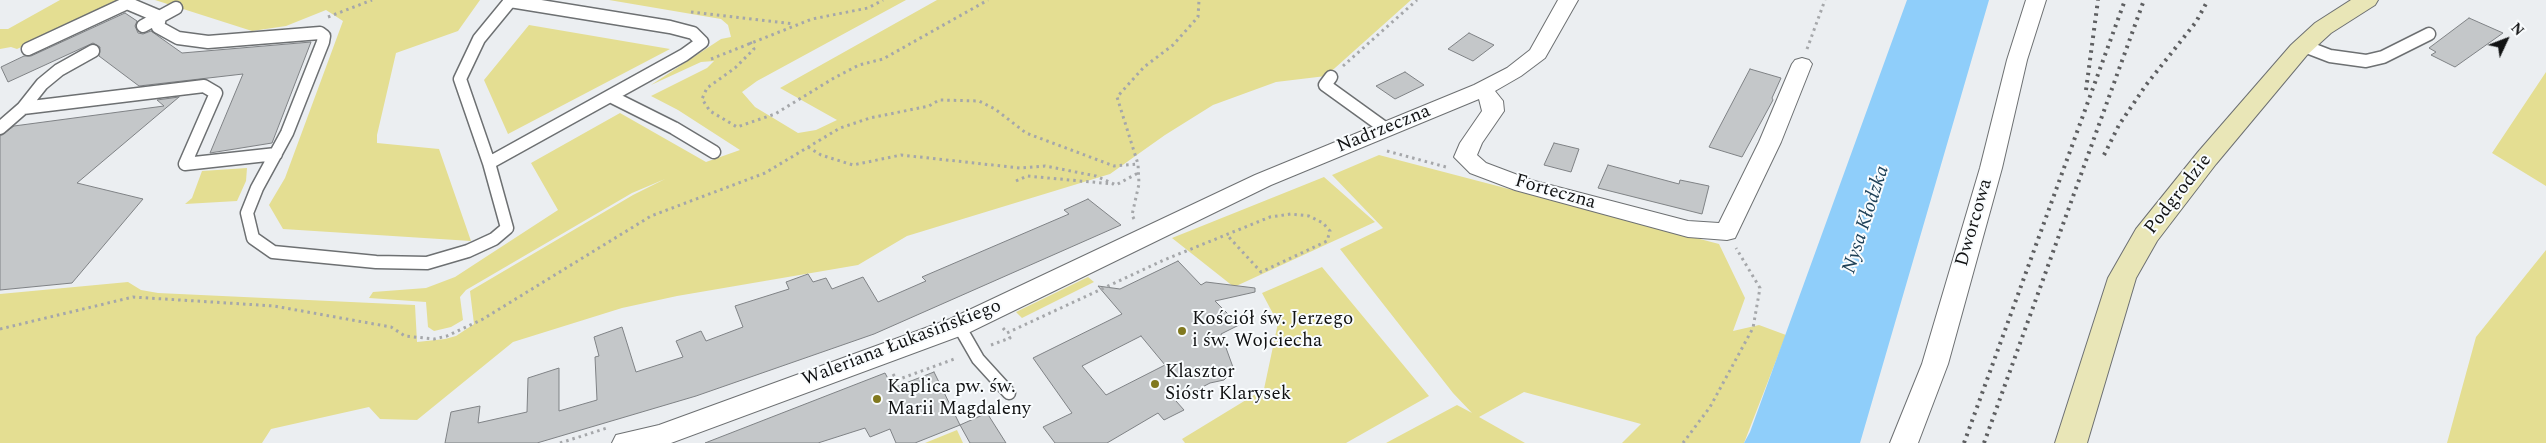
<!DOCTYPE html>
<html>
<head>
<meta charset="utf-8">
<style>
	body { margin:0 }
	#map { position:relative; width:2546px; height:443px; overflow:hidden; background:#ebeef1; font-family:Spectral,serif }
	canvas { display:block }
	.north { position:absolute; left:2481px; top:15px; width:50px; height:50px; -webkit-text-stroke:4px #f9fcfe; paint-order:stroke; rotate:47deg; font-size:14px; font-weight:700; line-height:20px; text-align:center; color:#111213 }
	.north::after { content:''; display:block; margin:auto; width:18px; height:22px; background:#111213; clip-path:polygon(50% 0,100% 100%,50% 72%,0 100%) }
</style>
</head>
<body>
<div id="map">
<canvas width="2546" height="443"></canvas>
<div class="north">N</div>
</div>
<script>
const c = document.querySelector('canvas').getContext('2d');
c.lineJoin = 'round';
function fillPath(path, color) {
  c.fillStyle = color;
  c.fill(path, 'evenodd');
}
function shape(rows) {
  const path = new Path2D();
  for (const r of rows) {
    path.moveTo(r[0], r[1]);
    for (let i = 2; i < r.length; i += 2) path.lineTo(r[i], r[i + 1]);
  }
  return path;
}
function strokePath(path, color, width, dash) {
  c.strokeStyle = color;
  c.lineWidth = width;
  c.lineCap = dash ? 'butt' : 'round';
  c.setLineDash(dash || []);
  c.stroke(path);
}
function label(font, color, halo, rows, align = 'center') {
  c.font = font + ' Spectral,serif';
  c.lineWidth = 4;
  c.setLineDash([]);
  c.textBaseline = 'middle';
  c.strokeStyle = halo;
  c.fillStyle = color;
  for (const [text, x, y, turn = 0] of rows) {
    c.save();
    c.translate(x, y);
    c.rotate((+turn || 0) * Math.PI / 180);
    c.textAlign = isNaN(turn) ? turn : align;
    if (halo) c.strokeText(text, 0, 0);
    c.fillText(text, 0, 0);
    c.restore();
  }
}
const green = shape([
	[60,0,123,0,17,49,11,47,0,49,0,29,8,29],
	[155,0,480,0,458,31,396,53,377,135,377,143,439,149,471,241,283,229,269,205,285,178,343,21,326,10,286,26,252,31],
	[609,0,906,0,757,81,742,92,755,107,798,133,816,130,837,120,780,88,937,0,1411,0,1326,76,1276,82,1213,105,1165,135,1110,174,907,236,858,265,677,296,622,308,513,342,417,420,380,419,369,407,271,429,262,443,0,443,0,294,128,282,141,290,158,293,415,305,417,342,445,339,456,336,474,324,470,291,633,195,665,179,632,193,466,290,460,297,463,320,451,327,434,331,428,327,426,302,369,298,373,292,426,288,455,277,558,210,531,163,620,113,706,162,740,150,678,110,651,96,707,68,714,61,701,62,651,85,721,39,731,37,728,25,721,19],
	[529,25,670,49,508,134,484,80],
	[2546,72,2546,186,2492,153],
	[1379,155,1719,244,1745,298,1733,331,1759,325,1786,335,1744,443,1622,443,1641,424,1524,392,1479,417,1525,443,1386,443,1457,405,1472,413,1453,393,1340,249,1383,228,1332,175],
	[247,168,246,181,237,201,185,204,192,198,202,171],
	[1324,177,1375,222,1234,287,1172,238],
	[2546,250,2546,443,2447,443,2476,337],
	[1322,267,1429,396,1346,443,1185,443,1182,439,1264,389,1278,323,1262,293],
	[1088,277,1094,282,1022,318,1016,312],
	[957,430,963,443,925,443]
]);
const water = shape([
	[1907,0,1989,0,1860,443,1744,443,1750,432]
]);
const building = shape([
	[125,13,137,21,135,26,138,33,143,34,151,31,182,53,311,42,272,143,210,153,243,74,139,86,99,56,100,47,93,43,8,82,1,67,24,56,31,56,125,13],
	[2469,18,2503,33,2455,67,2431,55,2436,52,2429,48,2469,18],
	[1469,33,1494,45,1473,61,1448,49,1469,33],
	[1750,69,1781,78,1772,98,1773,100,1742,157,1709,147,1750,69],
	[1405,72,1424,85,1395,99,1376,86,1405,72],
	[179,97,77,183,143,199,72,283,0,290,0,136,14,126,164,106,157,100,179,97],
	[1554,143,1579,149,1571,172,1544,165,1554,143],
	[1608,165,1679,184,1680,180,1709,186,1702,214,1598,188,1608,165],
	[1088,199,1121,225,874,334,696,396,537,443,445,443,451,412,480,406,478,423,527,412,528,378,559,368,559,411,597,400,595,357,599,356,594,337,622,327,636,372,683,357,676,341,701,331,706,341,743,327,735,306,789,289,786,282,808,274,813,282,826,278,832,289,863,277,878,302,926,281,922,277,1069,214,1064,210,1088,199],
	[1178,261,1201,285,1206,282,1255,288,1255,292,1215,301,1239,325,1221,334,1234,370,1224,380,1210,383,1176,401,1184,410,1164,420,1158,413,1107,443,1055,443,1043,427,1072,413,1033,358,1122,314,1098,286,1120,289,1178,261],
	[1141,336,1165,365,1106,395,1082,366,1141,336],
	[934,372,960,425,915,443,896,443,890,429,870,437,865,428,818,443,705,443,885,373,893,388,934,372],
	[987,413,1006,443,970,443,960,425,987,413]
]);
const path = shape([
	[691,12,794,24],
	[328,17,372,0],
	[750,42,754,49,735,68,707,88,702,99,710,111,737,127,775,114,834,78,859,65,883,59,988,0],
	[1807,49,1825,0],
	[711,59,812,19,868,8,883,0],
	[1343,66,1417,0],
	[808,147,821,155,853,165,901,155,1020,168,1045,166,1096,176,1116,185,1138,173],
	[1387,151,1446,167],
	[1016,181,1027,176,1113,184],
	[1134,219,1132,215,1139,184,1138,164,1117,97,1144,67,1173,45,1198,17,1199,0],
	[1003,328,1007,333,1164,260,1270,217,1291,214,1309,216,1323,223,1330,231,1327,241,1261,272,1227,235],
	[0,329,133,297,274,306,391,327,405,336,434,339,447,336,483,319,651,216,765,173,840,128,870,118,929,106,939,100,979,101,995,109,1026,133,1114,166,1138,164],
	[991,345,1010,338,1007,333],
	[893,374,897,380,957,358],
	[560,443,607,428],
	[1683,443,1710,407,1753,328,1760,288,1736,248]
]);
const service = shape([
	[143,26,176,8],
	[2304,46,2330,56,2366,61,2383,57,2429,34],
	[28,49,127,3,160,17,158,27,178,38,208,42,320,33,324,36,323,42,287,133,257,188,247,213,253,238,273,252,376,262,427,263,468,251,494,239,507,228,489,163,460,79,479,39,511,0],
	[93,51,59,70,42,84,23,108,204,86,216,93,185,164,276,154],
	[1331,77,1325,85,1386,129],
	[610,96,674,128,714,152],
	[0,128,23,108],
	[489,163,684,55,702,42,693,33,670,27,510,1],
	[959,326,978,359,1009,393]
]);
const minor = shape([
	[1558,0,1578,0,1545,58,1521,76,1495,91,1503,101,1504,111,1482,143,1477,155,1486,163,1531,180,1688,221,1719,223,1759,142,1792,64,1795,60,1802,58,1809,60,1812,64,1781,142,1735,238,1727,240,1688,237,1515,190,1470,173,1454,157,1460,143,1482,111,1479,99,1271,185,968,333,671,443,612,443,616,435,659,425,950,319,1255,175,1474,85,1507,68,1530,50,1558,0],
	[2026,0,2046,0,2027,60,2002,168,1948,364,1918,443,1890,443,1922,364,1980,168,2007,60,2026,0]
]);
const secondary = shape([
	[2351,0,2378,0,2375,5,2331,33,2307,55,2216,164,2157,241,2136,278,2087,443,2055,443,2108,278,2136,229,2198,152,2291,45,2315,23,2351,0]
]);
const rail = shape([
	[2086,90,2098,0],
	[2104,155,2119,125,2146,85,2196,22,2208,0],
	[1964,443,2125,0],
	[1984,443,2144,0]
]);
const markers = [
	[1182,331,5,"#81791f"],
	[1155,384,5,"#81791f"],
	[877,399,5,"#81791f"]
];
const streetNames = [
	["Nadrzeczna",1384,130,-22],
	["Forteczna",1555,193,16],
	["Podgrodzie",2179,195,-52],
	["Dworcowa",1975,223,-74],
	["Waleriana Łukasińskiego",902,344,-21]
];
const poiNames = [
	["Kościół św. Jerzego",1192,320],
	["i św. Wojciecha",1192,342],
	["Klasztor",1165,373],
	["Sióstr Klarysek",1165,395],
	["Kaplica pw. św.",887,388],
	["Marii Magdaleny",887,410]
];
const waterNames = [
	["Nysa Kłodzka",1867,220,-72]
];
fillPath(green, '#e4de92');
fillPath(water, '#8fcefa');
fillPath(building, '#c4c7c9');
strokePath(building, '#7f8285', 1);
strokePath(service, '#6d7072', 15);
strokePath(minor, '#6d7072', 2);
strokePath(secondary, '#6d7072', 2);
strokePath(path, '#a5a7aa', 3, [2.5, 4]);
strokePath(service, '#fff', 12);
fillPath(minor, '#fff');
fillPath(secondary, '#e9e6b7');
strokePath(rail, '#5e5f61', 4, [2.5, 5]);
for (const [x, y, r, color] of markers) {
  const dot = new Path2D();
  dot.arc(x, y, r, 0, 2 * Math.PI);
  c.fillStyle = color;
  c.fill(dot);
  strokePath(dot, '#f9fcfe', 2);
}
label('19px', '#111213', '#f9fcfe', streetNames);
label('19px', '#111213', '#f9fcfe', poiNames, 'left');
label('italic 20px', '#1e4158', '#f9fcfe', waterNames);
</script>
</body>
</html>
